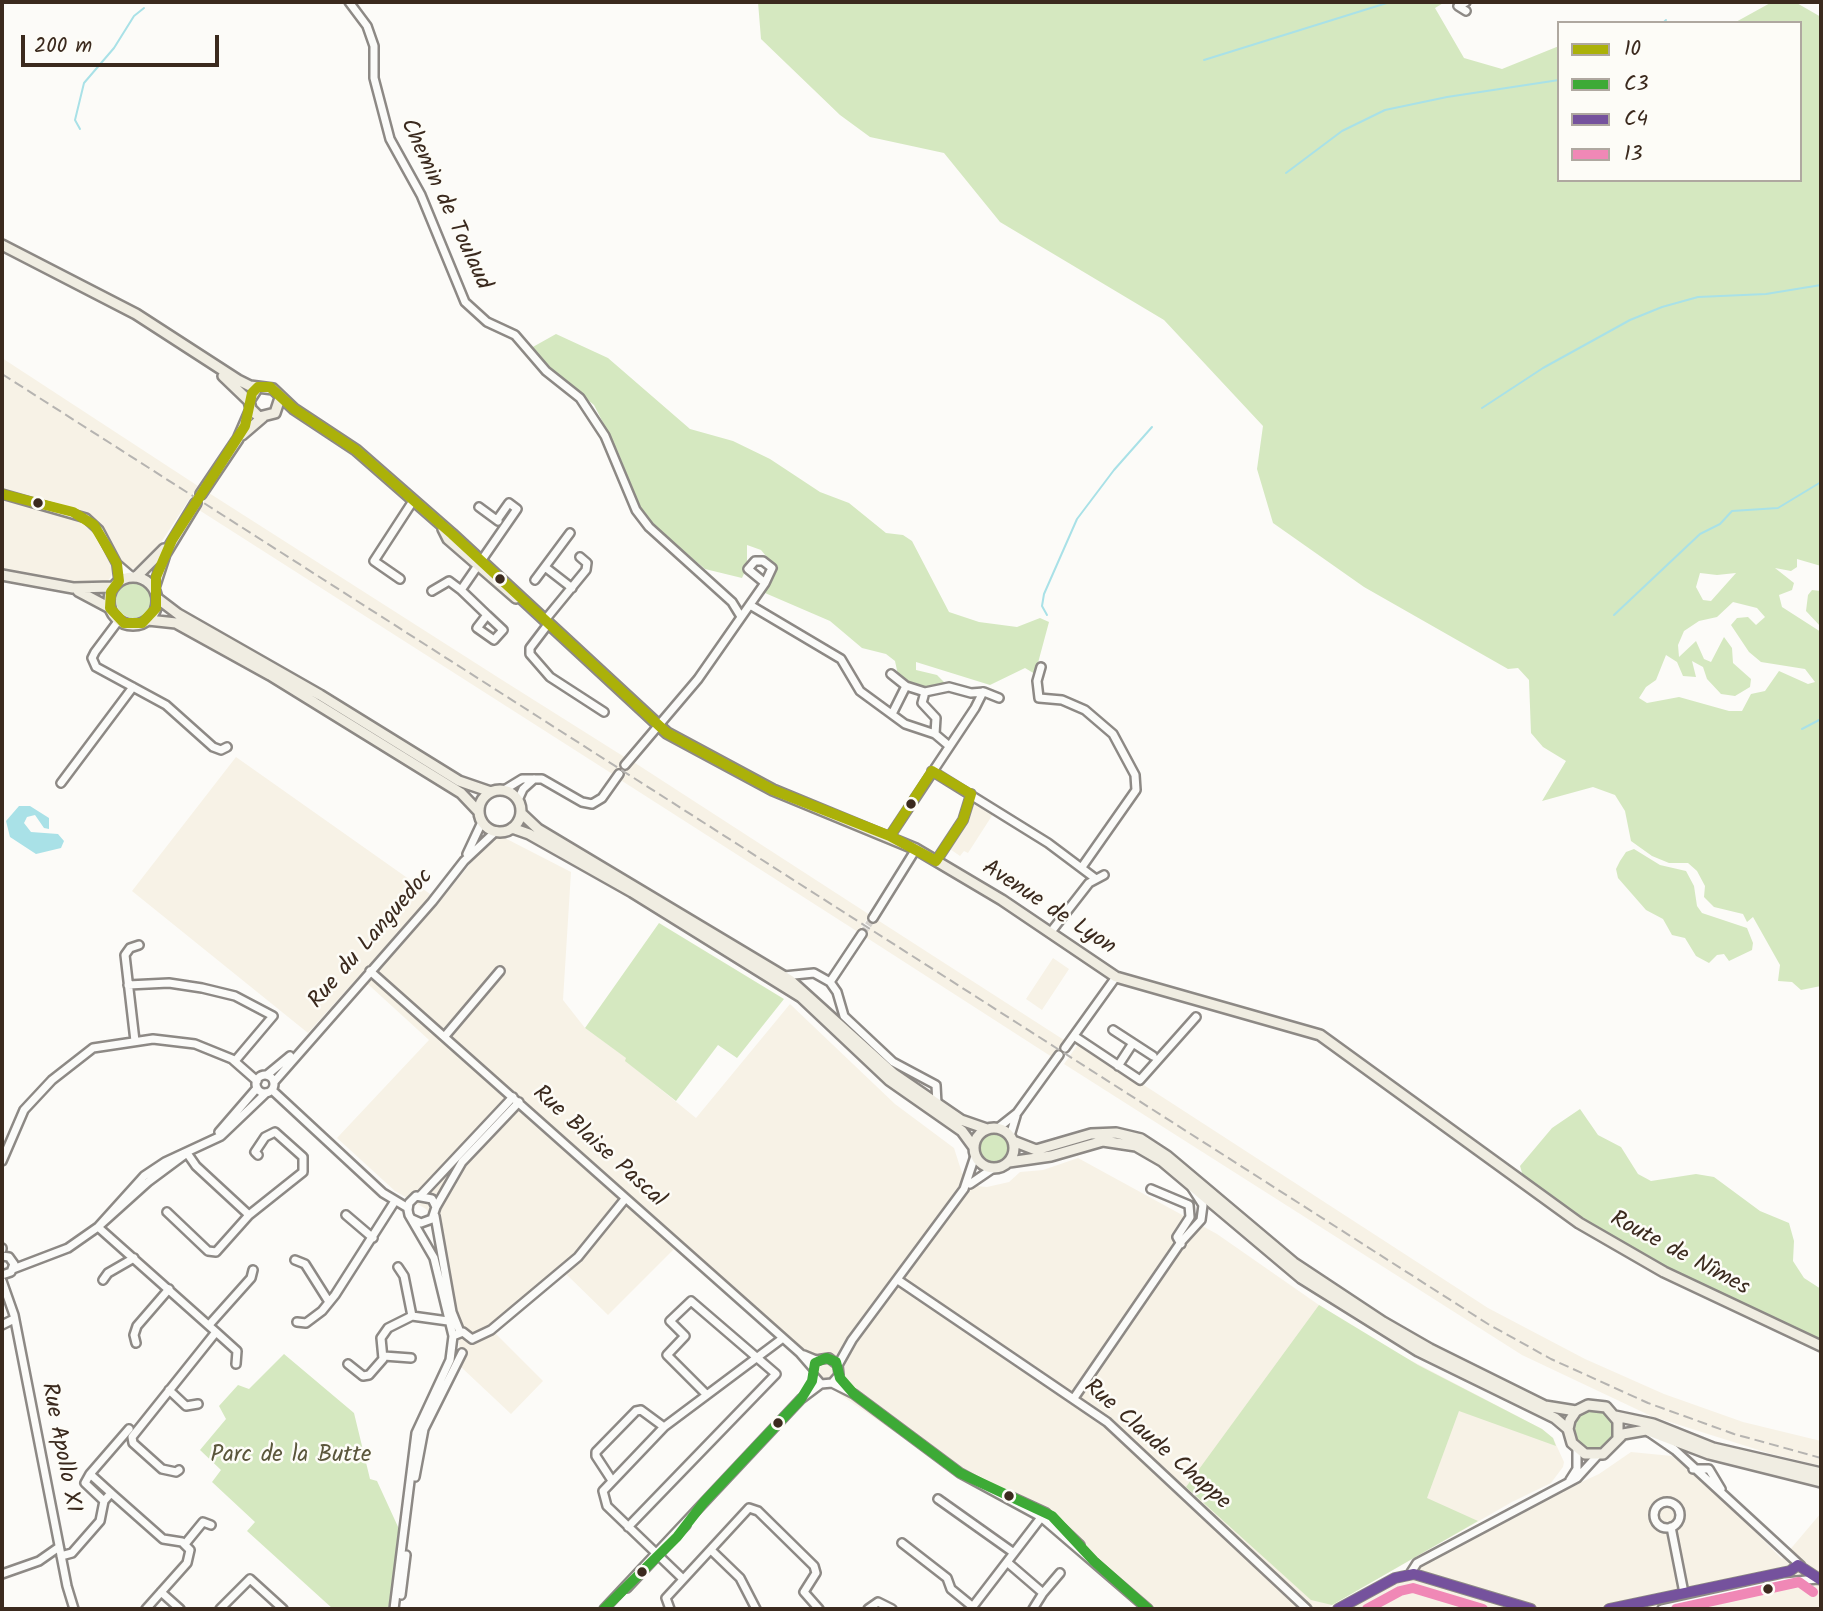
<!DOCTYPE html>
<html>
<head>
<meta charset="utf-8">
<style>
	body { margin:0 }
	#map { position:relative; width:1823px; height:1611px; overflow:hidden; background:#fcfbf8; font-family:Kalam,sans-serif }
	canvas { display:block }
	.frame { position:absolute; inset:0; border:4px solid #3b2a1e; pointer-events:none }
	.legend { position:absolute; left:1557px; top:21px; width:245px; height:161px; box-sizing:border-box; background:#fdfcf7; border:2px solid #afa8a0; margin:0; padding:9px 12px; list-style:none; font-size:21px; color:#3b2a1e }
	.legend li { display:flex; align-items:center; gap:14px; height:35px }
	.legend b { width:35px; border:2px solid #afa8a0 }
	.scale { position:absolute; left:21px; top:35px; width:198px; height:32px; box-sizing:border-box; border:4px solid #3b2a1e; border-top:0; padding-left:9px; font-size:21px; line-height:24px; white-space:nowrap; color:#3b2a1e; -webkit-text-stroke:5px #fdfcf7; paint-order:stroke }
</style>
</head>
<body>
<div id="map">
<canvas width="1823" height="1611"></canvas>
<div class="frame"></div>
<ul class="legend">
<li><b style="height:9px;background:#abb109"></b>10</li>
<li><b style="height:9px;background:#3daa36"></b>C3</li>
<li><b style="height:9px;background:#75529d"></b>C4</li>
<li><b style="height:9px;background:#f088b6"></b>13</li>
</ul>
<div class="scale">200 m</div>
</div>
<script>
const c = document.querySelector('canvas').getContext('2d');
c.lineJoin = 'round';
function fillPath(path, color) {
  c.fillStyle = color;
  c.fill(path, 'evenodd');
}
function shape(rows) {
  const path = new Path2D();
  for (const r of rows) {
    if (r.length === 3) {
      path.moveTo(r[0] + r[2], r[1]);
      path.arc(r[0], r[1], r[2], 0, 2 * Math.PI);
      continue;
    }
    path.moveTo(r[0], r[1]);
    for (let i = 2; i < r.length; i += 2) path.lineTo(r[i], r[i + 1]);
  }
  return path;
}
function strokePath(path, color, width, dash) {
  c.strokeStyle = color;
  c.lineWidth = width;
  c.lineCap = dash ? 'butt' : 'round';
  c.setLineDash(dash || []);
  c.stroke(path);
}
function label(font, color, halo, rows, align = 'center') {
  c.font = font + ' Kalam,sans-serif';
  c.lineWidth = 5;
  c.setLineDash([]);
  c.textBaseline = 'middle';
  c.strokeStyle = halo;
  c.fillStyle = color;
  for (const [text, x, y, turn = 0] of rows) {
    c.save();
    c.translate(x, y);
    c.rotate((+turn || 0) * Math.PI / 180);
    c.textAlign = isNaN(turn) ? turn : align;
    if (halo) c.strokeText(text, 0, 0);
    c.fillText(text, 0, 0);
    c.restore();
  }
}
const built = shape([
	[2,358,198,486,158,547,140,568,115,570,106,584,73,584,2,569],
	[209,493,499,678,626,758,614,775,199,510],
	[236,757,440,901,492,837,499,835,571,872,563,1000,585,1028,627,1058,626,1061,696,1118,790,1004,895,1104,954,1148,962,1173,976,1186,987,1187,1009,1182,1020,1172,1043,1170,1078,1158,1217,1234,1319,1305,1389,1349,1542,1429,1553,1438,1564,1462,1563,1467,1551,1483,1512,1502,1325,1609,1138,1609,1036,1515,963,1479,838,1393,676,1247,608,1315,566,1274,495,1333,543,1381,511,1414,461,1367,456,1305,443,1231,426,1209,395,1191,337,1138,429,1040,359,976,308,1033,132,891],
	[632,761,870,915,858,932,619,779],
	[977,799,995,811,968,853,964,851,960,856,947,847],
	[876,919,1064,1040,1052,1057,864,936],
	[1053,958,1069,969,1042,1010,1026,999],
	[1079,1043,1488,1308,1585,1359,1664,1394,1743,1422,1821,1441,1821,1466,1768,1453,1651,1416,1522,1355,1064,1064],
	[1631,1452,1672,1456,1722,1498,1782,1559,1821,1513,1821,1609,1346,1609,1516,1512,1599,1474]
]);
const green = shape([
	[758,2,1445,2,1435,8,1464,58,1502,69,1559,46,1559,180,1800,180,1800,23,1734,23,1772,2,1795,2,1821,17,1821,566,1797,559,1797,567,1791,571,1775,568,1794,583,1792,590,1779,595,1782,607,1821,632,1821,986,1801,990,1792,982,1778,981,1780,965,1753,917,1747,922,1743,914,1714,907,1704,897,1705,886,1697,871,1688,863,1669,863,1652,856,1631,841,1625,811,1615,795,1593,787,1542,801,1566,761,1543,747,1531,733,1529,680,1518,668,1508,669,1364,587,1273,523,1257,469,1263,426,1164,320,1000,222,944,153,870,137,840,115,761,39],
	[1700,573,1717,575,1736,573,1711,601,1703,600,1696,587],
	[1733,602,1757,608,1765,617,1756,625,1748,617,1737,618,1731,625,1749,652,1761,662,1805,669,1815,682,1808,684,1779,671,1765,691,1751,694,1742,711,1729,711,1679,697,1647,703,1639,698,1646,687,1656,680,1666,655,1677,662,1683,676,1696,677,1692,661,1703,667,1707,679,1721,694,1735,696,1750,687,1751,679,1733,663,1732,648,1724,637,1711,662,1704,659,1696,641,1679,657,1678,645,1684,631,1699,621,1717,617],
	[556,334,608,358,690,429,733,441,770,459,820,492,849,503,886,533,903,535,912,541,949,612,979,622,1017,627,1040,618,1049,622,1035,674,1025,668,990,685,916,662,916,670,937,675,947,685,924,689,898,675,895,661,886,654,862,648,830,621,765,593,776,568,761,550,747,545,747,567,742,578,705,569,655,527,641,510,618,452,594,405,552,371,531,348],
	[134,600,18],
	[1812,590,1821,591,1821,627,1806,611,1808,595],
	[1634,849,1660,865,1686,871,1694,886,1697,906,1702,913,1747,928,1753,943,1752,950,1729,961,1724,954,1717,955,1709,963,1696,956,1685,938,1672,935,1663,919,1646,910,1618,878,1616,869,1620,861,1626,852],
	[659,923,784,999,737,1058,718,1045,676,1101,625,1061,626,1058,585,1028],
	[1580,1109,1598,1135,1621,1147,1638,1174,1651,1181,1696,1174,1714,1177,1760,1211,1789,1223,1794,1241,1793,1261,1804,1278,1821,1289,1821,1346,1664,1272,1526,1186,1520,1166,1552,1128],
	[994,1148,15],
	[1319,1305,1418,1365,1542,1429,1553,1438,1556,1446,1459,1411,1427,1498,1478,1521,1332,1605,1311,1600,1186,1487],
	[284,1354,354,1413,370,1479,377,1481,399,1529,400,1541,388,1609,333,1609,247,1531,255,1522,212,1482,221,1470,200,1450,226,1419,219,1406,238,1385,249,1389],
	[1595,1430,20]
]);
const water = shape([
	[19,806,30,806,49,818,49,829,44,828,35,815,27,817,24,823,31,832,58,834,64,841,61,848,36,854,10,837,6,821]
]);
const stream = shape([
	[1663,23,1666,20],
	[1204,60,1390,2],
	[80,129,75,120,84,83,114,48,134,16,144,8],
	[1286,173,1342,131,1385,110,1447,97,1559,80],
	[1482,408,1543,368,1630,320,1662,307,1698,297,1766,294,1821,285],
	[1047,615,1042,606,1044,594,1077,519,1114,470,1152,427],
	[1614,615,1700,534,1720,524,1732,511,1778,508,1821,482],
	[1802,729,1821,719]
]);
const minorTunnel = shape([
	[862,934,873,918]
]);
const minor = shape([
	[349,2,367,26,374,46,374,78,390,139,421,195,465,302,487,322,515,335,546,371,580,398,605,436,636,510,649,527,732,602,740,615],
	[1466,11,1458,6,1466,2],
	[2,494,86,518,99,530,117,564,131,576],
	[479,507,498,521],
	[117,565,119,581],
	[545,567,572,588],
	[400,579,374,561,413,501],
	[535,580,570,533],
	[432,591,449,581,461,590],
	[750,605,841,659,860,691,905,724,935,734,948,745],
	[487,615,503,630,494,640,477,628,487,615,461,590,517,509,509,503,497,520],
	[119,620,95,652,92,658,96,667,166,705,213,747,221,750,227,747],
	[545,620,586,570,587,563,580,557],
	[549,623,530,648,530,654,550,677,604,712],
	[1041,667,1037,681,1039,698,1062,700,1085,710,1113,734,1135,775,1136,790,1082,867],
	[891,674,906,686,925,692,922,703,936,718,935,734],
	[925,692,949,687,971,693,984,692,999,698],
	[892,714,906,686],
	[625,765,698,679,765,583,748,569,755,561,763,561,772,568,765,583],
	[932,771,1048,843,1096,879],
	[61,783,133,687],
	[504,790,522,779,542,779,582,802,592,804,602,798,619,774],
	[518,800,523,789,534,779],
	[890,836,975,708,983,692],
	[467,854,482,822],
	[936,861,963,820,971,794],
	[873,918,916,849],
	[1050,933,1089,883,1104,875],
	[370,971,800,1353,813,1368],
	[784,976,814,973,830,982,837,992,844,1016,893,1062,936,1085,937,1104],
	[830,982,862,934],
	[128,985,169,983,202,988,235,996,273,1016,235,1061],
	[1113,1030,1153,1056],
	[445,1036,500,971],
	[1074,1036,1140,1080,1196,1017],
	[135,1041,125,955,130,948,139,945],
	[1065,1048,1116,977],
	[1118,1066,1133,1043],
	[265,1084,9],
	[267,1075,290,1056],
	[274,1082,432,902,464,861,496,831],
	[272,1090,383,1193,408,1208],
	[998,1128,1017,1113,1059,1055],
	[219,1132,257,1088],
	[1010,1136,1016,1116],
	[187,1153,148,1182,98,1227,144,1176,165,1162,221,1136,266,1093],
	[187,1153,196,1166,249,1215,303,1172,303,1157,275,1132,265,1137,255,1152,258,1155],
	[2,1161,24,1110,52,1080,93,1048,153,1039,195,1044,232,1059,257,1081],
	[970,1184,992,1169],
	[1151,1189,1189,1205,1190,1217,1177,1237,1181,1244],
	[421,1195,513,1097],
	[436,1207,462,1162,519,1102],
	[167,1212,208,1251,216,1252,249,1215],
	[346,1215,373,1238],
	[435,1216,452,1312,460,1332],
	[412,1219,421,1223,432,1219,436,1207,432,1199,416,1196,409,1203,408,1210,409,1215,434,1258,453,1336],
	[2,1249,2,1248],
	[2,1256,9,1257,14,1264,11,1272,2,1275],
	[295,1260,305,1264,329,1302],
	[398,1267,404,1276,412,1316],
	[13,1269,68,1248,98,1227,216,1332,132,1437,133,1443,162,1469,176,1472,179,1470],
	[103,1280,108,1273,134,1258],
	[898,1280,1107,1422,1307,1609],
	[2,1281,14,1315,67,1586,74,1609],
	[297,1322,306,1323,322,1311,335,1295,395,1201],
	[2,1325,14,1319],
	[209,1325,251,1278,253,1270],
	[216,1332,237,1351,236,1364],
	[472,1339,491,1330,578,1257,625,1199],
	[136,1343,134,1335,137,1326,169,1289],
	[804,1355,816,1360,829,1358,838,1365,839,1375,832,1383,821,1384,814,1376],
	[384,1356,411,1358],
	[348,1364,363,1376,369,1375,383,1359,381,1338,388,1328,412,1316,448,1321],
	[838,1365,852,1340,964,1189,975,1156],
	[832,1383,854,1394,960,1473,1041,1517,1148,1609],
	[169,1390,186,1406,198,1404],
	[1074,1398,1181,1242,1201,1220,1203,1205,1192,1188],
	[1646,1430,1675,1450,1801,1566],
	[1693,1469,1709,1469,1721,1489],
	[90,1474,129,1429],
	[415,1477,424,1429,462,1353],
	[611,1479,596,1456,596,1452,636,1411,641,1410,664,1427],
	[1570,1480,1577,1469,1577,1450],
	[1007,1495,1046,1513,1080,1545],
	[938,1499,1014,1553],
	[104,1501,85,1483,90,1474,111,1493],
	[1667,1515,13],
	[628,1527,776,1374,691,1301,670,1321,685,1336,667,1355,706,1394],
	[1671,1527,1684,1593],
	[902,1543,947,1578,951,1589,973,1607],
	[185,1544,203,1522,211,1525],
	[711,1550,740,1578,756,1609],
	[61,1556,72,1553,100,1521,104,1501,111,1493,163,1539,182,1542,190,1550,187,1563,146,1609],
	[1007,1562,1043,1593,1033,1609],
	[2,1574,39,1561,59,1547],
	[1410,1574,1417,1563,1577,1478,1597,1456],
	[683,1579,607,1506,603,1491,664,1427,783,1338],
	[627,1588,686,1525],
	[161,1592,180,1609],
	[1043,1593,1060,1573],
	[401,1595,406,1555],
	[220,1609,250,1579,283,1609],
	[394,1609,416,1433,450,1360,453,1336,463,1332,472,1339],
	[604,1609,801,1399,821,1384],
	[670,1609,666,1598,749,1508,758,1511,814,1566,816,1573,804,1592,819,1609],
	[868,1609,878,1602,892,1609],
	[971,1609,1043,1515],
	[1338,1609,1395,1578,1414,1574,1531,1609],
	[1609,1609,1790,1571,1798,1565,1821,1580],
	[1662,1609,1785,1582,1818,1579]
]);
const major = shape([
	[2,245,136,314,238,380,250,386,273,389,294,409,356,450,452,534,667,733,773,790,916,849,1002,900,1116,977,1320,1035,1579,1223,1664,1272,1821,1346],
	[223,376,249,401],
	[258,387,249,401,251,409,259,417,275,413,280,398],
	[242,435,263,417],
	[201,494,238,439,251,409],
	[443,529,448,539,516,598],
	[2,575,73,588,113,587],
	[136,577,164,549],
	[133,601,24],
	[154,588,165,554,196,503],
	[78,591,110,608],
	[157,598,178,614,320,695,459,781,491,792],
	[148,620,176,623,270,675,461,793,479,812],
	[500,811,21],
	[521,813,538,829,790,980,894,1074,961,1120,987,1129],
	[512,828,529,834,632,892,801,997,889,1080,962,1131,973,1146],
	[994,1148,20],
	[1013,1141,1036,1150,1091,1134,1116,1133,1141,1139,1167,1156,1294,1263,1383,1322,1430,1349,1545,1406,1576,1411],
	[1009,1162,1051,1156,1103,1141,1136,1146,1162,1161,1301,1278,1418,1351,1555,1418,1568,1429],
	[1615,1416,1653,1424,1713,1448,1821,1473],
	[1618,1439,1618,1421,1606,1407,1588,1405,1576,1411,1570,1420,1568,1429,1572,1443,1585,1454,1603,1454,1623,1434,1646,1430,1709,1454,1821,1482]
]);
const rail = shape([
	[2,374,1488,1324,1551,1359,1648,1403,1734,1434,1821,1458]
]);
const bus1 = shape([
	[2,494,73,512,94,525,117,564,119,581,111,592,110,608,124,623,142,623,156,608,156,577,172,540,245,426,252,393,258,387,270,387,294,409,356,450,452,534,667,733,773,790,890,836],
	[932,771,971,794,963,820,936,861,890,836,932,771]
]);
const bus2 = shape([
	[604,1609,677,1537,704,1502,801,1399,812,1381,815,1363,826,1358,836,1362,840,1378,854,1394,960,1473,1052,1516,1094,1561,1148,1609]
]);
const bus3 = shape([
	[1338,1609,1395,1578,1414,1574,1531,1609],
	[1609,1609,1790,1571,1798,1565,1821,1580]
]);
const bus4 = shape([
	[1367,1609,1400,1591,1413,1588,1483,1609],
	[1676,1609,1799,1582,1813,1592]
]);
const markers = [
	[38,503,6,"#3b2a1e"],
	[500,579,6,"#3b2a1e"],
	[911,804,6,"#3b2a1e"],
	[778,1423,6,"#3b2a1e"],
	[1009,1496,6,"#3b2a1e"],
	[642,1572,6,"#3b2a1e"],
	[1768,1589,6,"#3b2a1e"]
];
const streetNames = [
	["Chemin de Toulaud",444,205,65],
	["Avenue de Lyon",1048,909,33],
	["Rue du Languedoc",372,940,-49],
	["Rue Blaise Pascal",598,1148,42],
	["Route de Nîmes",1679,1255,28],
	["Rue Claude Chappe",1156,1446,41],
	["Rue Apollo XI",59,1448,79]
];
const parkNames = [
	["Parc de la Butte",291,1457]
];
fillPath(built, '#f7f2e6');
fillPath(green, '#d5e8c0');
fillPath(water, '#a9e1e7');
strokePath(stream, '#a9e1e7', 2);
strokePath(minorTunnel, '#d5d1cc', 7, [7, 3.5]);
strokePath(minor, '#8d8985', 12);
strokePath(major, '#8d8985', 14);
strokePath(minor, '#fbfbf9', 7);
strokePath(major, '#f0ede2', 9);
strokePath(rail, '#b6b4b1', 2, [10, 5]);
strokePath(bus1, '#abb109', 10);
strokePath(bus2, '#3daa36', 10);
strokePath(bus3, '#75529d', 10);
strokePath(bus4, '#f088b6', 10);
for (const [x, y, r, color] of markers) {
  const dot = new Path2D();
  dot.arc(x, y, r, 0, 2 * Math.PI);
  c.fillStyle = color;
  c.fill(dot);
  strokePath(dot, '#fdfcf7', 2.5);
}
label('23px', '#3b2a1e', '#fdfcf7', streetNames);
label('23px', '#5a563b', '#fdfcf7', parkNames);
</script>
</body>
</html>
